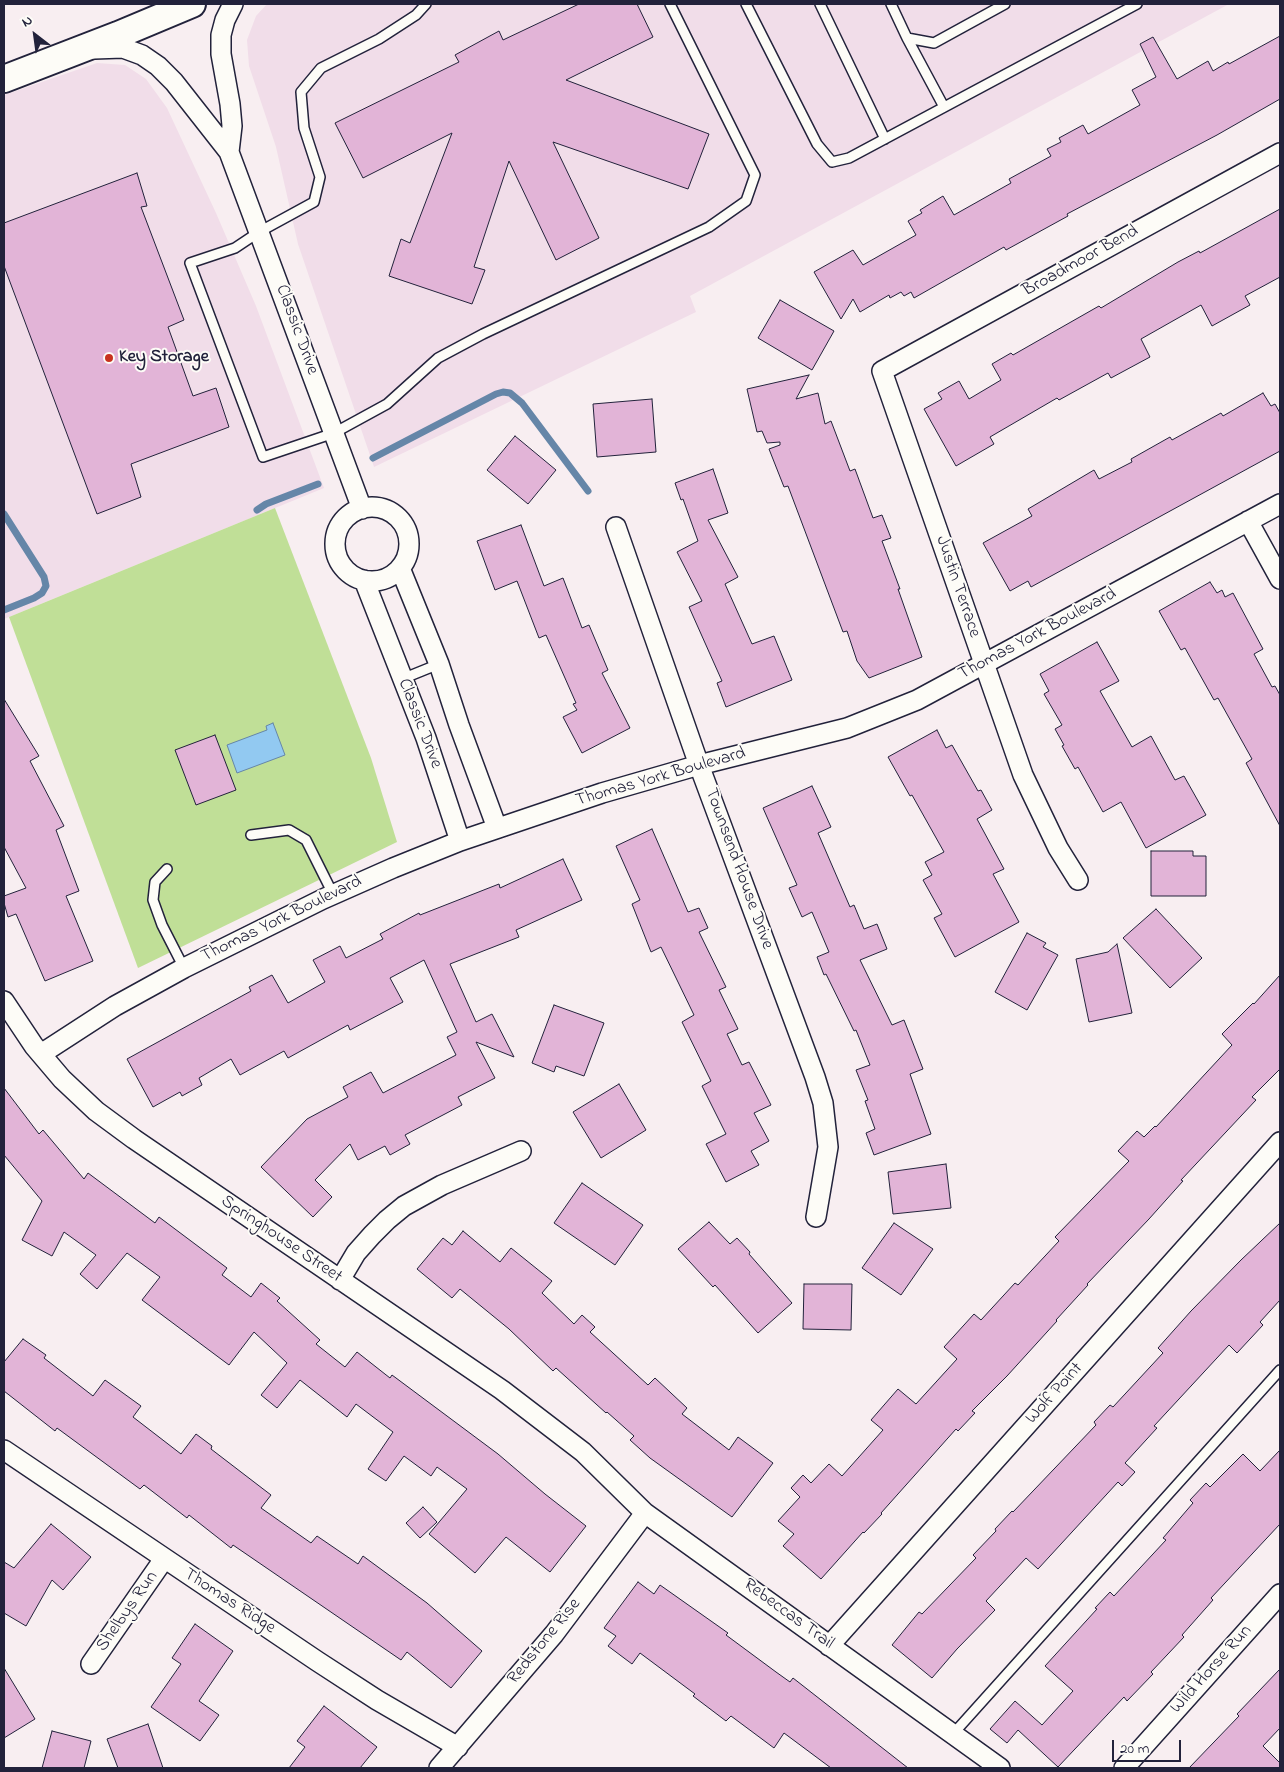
<!DOCTYPE html>
<html>
<head>
<meta charset="utf-8">
<style>
	body { margin:0 }
	#map { position:relative; width:1284px; height:1772px; overflow:hidden; background:#f8eef1; font-family:"Indie Flower",sans-serif }
	canvas { display:block }
	.frame { position:absolute; inset:0; border:5px solid #22223b; pointer-events:none }
	.north { position:absolute; left:10px; top:10px; width:50px; height:50px; -webkit-text-stroke:4px #fdfcf7; paint-order:stroke; rotate:330deg; font-size:14px; font-weight:700; line-height:20px; text-align:center; color:#22223b }
	.north::after { content:''; display:block; margin:auto; width:18px; height:22px; background:#22223b; clip-path:polygon(50% 0,100% 100%,50% 72%,0 100%) }
	.scale { position:absolute; left:1112px; top:1740px; width:69px; height:22px; box-sizing:border-box; border:2px solid #22223b; border-top:0; padding-left:6px; font-size:15px; line-height:18px; white-space:nowrap; color:#22223b; -webkit-text-stroke:4px #fdfcf7; paint-order:stroke }
</style>
</head>
<body>
<div id="map">
<canvas width="1284" height="1772"></canvas>
<div class="frame"></div>
<div class="north">N</div>
<div class="scale">20 m</div>
</div>
<script>
const c = document.querySelector('canvas').getContext('2d');
c.lineJoin = 'round';
function fillPath(path, color) {
  c.fillStyle = color;
  c.fill(path, 'evenodd');
}
function shape(rows) {
  const path = new Path2D();
  for (const r of rows) {
    if (r.length === 3) {
      path.moveTo(r[0] + r[2], r[1]);
      path.arc(r[0], r[1], r[2], 0, 2 * Math.PI);
      continue;
    }
    path.moveTo(r[0], r[1]);
    for (let i = 2; i < r.length; i += 2) path.lineTo(r[i], r[i + 1]);
  }
  return path;
}
function strokePath(path, color, width, dash) {
  c.strokeStyle = color;
  c.lineWidth = width;
  c.lineCap = dash ? 'butt' : 'round';
  c.setLineDash(dash || []);
  c.stroke(path);
}
function label(font, color, halo, rows, align = 'center') {
  c.font = font + ' "Indie Flower",sans-serif';
  c.lineWidth = 4;
  c.setLineDash([]);
  c.textBaseline = 'middle';
  c.strokeStyle = halo;
  c.fillStyle = color;
  for (const [text, x, y, turn = 0] of rows) {
    c.save();
    c.translate(x, y);
    c.rotate((+turn || 0) * Math.PI / 180);
    c.textAlign = isNaN(turn) ? turn : align;
    if (halo) c.strokeText(text, 0, 0);
    c.fillText(text, 0, 0);
    c.restore();
  }
}
const built = shape([
	[267,4,1229,4,690,296,696,312,374,467,298,244,276,147,249,66,247,40,256,16],
	[97,63,125,65,146,79,167,108,216,213,256,306,324,488,4,619,4,95]
]);
const green = shape([
	[275,508,371,758,397,842,138,968,9,617]
]);
const water = shape([
	[273,723,285,755,237,773,227,745,267,730,266,726,273,723]
]);
const stream = shape([
	[373,458,496,394,503,392,510,393,522,403,588,491],
	[257,510,266,504,318,484],
	[4,514,44,577,46,586,42,593,34,598,4,610]
]);
const building = shape([
	[579,4,637,4,653,37,566,80,709,134,688,189,553,142,599,238,556,260,509,161,474,267,485,270,472,304,389,276,401,239,410,243,452,133,363,178,335,123,459,62,455,55,499,31,503,40,579,4],
	[1280,36,1280,99,1217,135,1067,214,1068,216,1006,250,1004,247,914,298,911,292,904,296,901,292,890,298,889,295,860,312,853,299,841,319,814,272,853,250,863,265,916,235,908,221,922,213,920,210,943,196,954,215,1011,183,1009,179,1051,156,1047,149,1061,142,1059,138,1083,125,1088,134,1140,105,1132,90,1156,77,1140,44,1153,37,1177,79,1208,61,1213,71,1228,62,1229,64,1280,36],
	[137,173,147,206,141,207,184,320,168,327,193,396,216,388,229,427,131,464,141,497,97,514,4,266,4,223,137,173],
	[1280,209,1280,277,1245,296,1250,305,1212,326,1201,305,1141,339,1150,357,1111,378,1108,373,1059,400,1057,398,990,437,994,444,956,466,924,409,942,399,938,393,959,381,969,399,1001,380,992,364,1011,353,1013,355,1099,306,1101,308,1178,262,1199,251,1200,253,1280,209],
	[780,300,834,331,812,370,758,338,780,300],
	[809,375,796,399,818,393,825,424,831,421,850,471,855,469,873,518,882,515,891,538,882,541,900,589,898,589,922,657,869,678,857,661,847,631,843,632,788,486,784,487,769,449,780,445,780,442,767,443,762,431,757,432,747,389,809,375],
	[1263,393,1271,406,1275,404,1280,413,1280,451,1031,587,1028,581,1010,591,983,543,1032,516,1028,509,1094,470,1099,479,1132,462,1131,459,1170,437,1172,440,1221,413,1223,416,1263,393],
	[652,399,656,452,597,457,593,404,652,399],
	[515,436,556,470,528,504,487,470,515,436],
	[713,469,728,513,708,520,738,577,725,584,752,644,774,636,792,680,726,707,717,683,722,681,689,607,702,601,677,552,698,541,683,499,681,500,675,483,713,469],
	[521,525,544,586,563,578,582,628,589,625,608,670,602,673,630,728,582,753,563,717,577,710,573,704,576,703,546,635,539,638,517,581,495,590,477,541,521,525],
	[1210,582,1217,593,1222,590,1225,597,1233,593,1263,649,1254,654,1272,687,1275,686,1280,695,1280,826,1246,763,1252,759,1218,698,1214,700,1185,648,1181,650,1159,611,1210,582],
	[1097,642,1119,681,1100,691,1132,747,1151,736,1175,780,1184,776,1206,815,1146,848,1121,802,1103,812,1078,767,1075,769,1062,746,1064,745,1055,729,1062,725,1044,694,1049,691,1040,674,1097,642],
	[4,699,39,756,30,761,64,826,56,830,79,891,66,896,93,961,45,981,16,914,8,917,4,903,4,896,26,888,4,847,4,699],
	[937,730,946,748,952,745,978,791,981,790,992,810,977,819,1004,869,993,874,1019,922,955,957,934,918,942,914,923,880,932,875,925,862,944,852,912,795,910,796,888,757,937,730],
	[215,735,236,790,196,805,175,750,215,735],
	[812,786,831,827,818,833,850,907,854,905,864,929,877,924,887,949,860,960,892,1025,904,1020,923,1069,910,1074,931,1134,874,1155,866,1133,875,1129,865,1101,868,1100,856,1070,870,1065,856,1030,854,1031,826,974,824,975,817,957,829,952,812,912,802,917,789,888,797,885,763,808,812,786],
	[652,829,688,912,699,908,708,928,699,932,726,987,719,990,738,1029,727,1034,742,1065,749,1062,771,1105,754,1113,769,1141,751,1151,759,1165,726,1182,706,1144,726,1134,702,1086,711,1081,682,1022,694,1015,661,947,651,952,632,904,640,900,616,846,652,829],
	[1151,851,1193,851,1193,856,1206,856,1206,896,1151,896,1151,851],
	[563,859,582,900,516,930,519,937,450,964,476,1022,492,1014,514,1057,476,1042,495,1078,458,1097,462,1105,405,1135,410,1144,390,1155,385,1146,358,1160,350,1144,315,1180,332,1197,313,1217,261,1167,307,1119,348,1097,343,1087,371,1072,383,1093,456,1055,447,1037,457,1032,424,960,390,978,403,1002,350,1030,348,1025,288,1058,284,1051,240,1075,231,1059,199,1078,202,1085,182,1096,180,1092,153,1107,127,1059,251,991,249,987,272,975,288,1003,325,982,313,960,340,946,346,958,383,939,380,934,419,913,420,915,499,884,500,888,563,859],
	[1156,909,1202,958,1170,988,1123,938,1156,909],
	[1027,933,1046,943,1043,947,1058,955,1027,1010,995,992,1027,933],
	[1117,944,1132,1013,1089,1022,1076,959,1108,952,1117,944],
	[1280,975,1280,1069,1252,1097,1256,1100,1181,1180,1183,1181,1149,1219,1087,1284,1088,1285,1056,1320,1057,1321,1007,1376,972,1411,975,1413,958,1431,956,1429,881,1513,882,1514,864,1533,863,1532,821,1579,783,1546,794,1534,778,1521,800,1497,791,1488,803,1475,811,1483,829,1464,842,1476,883,1430,871,1420,898,1389,916,1404,957,1359,944,1347,974,1314,981,1320,1015,1283,1018,1285,1059,1241,1055,1237,1129,1161,1118,1151,1137,1131,1144,1137,1155,1126,1156,1127,1232,1045,1222,1034,1253,1003,1254,1004,1280,975],
	[554,1005,604,1023,584,1076,556,1066,554,1072,532,1063,554,1005],
	[619,1084,646,1130,601,1158,573,1112,619,1084],
	[4,1088,39,1134,43,1130,84,1179,88,1173,155,1223,159,1217,227,1268,222,1275,251,1297,261,1283,280,1298,277,1301,320,1340,316,1344,345,1367,357,1352,390,1378,392,1375,498,1454,545,1494,586,1526,550,1572,506,1537,475,1573,429,1534,467,1489,437,1467,431,1476,404,1456,386,1481,368,1469,393,1432,356,1404,347,1417,300,1380,277,1408,261,1395,287,1363,254,1332,229,1365,142,1300,160,1277,127,1253,97,1289,80,1274,96,1255,64,1232,52,1256,22,1240,42,1201,4,1155,4,1088],
	[946,1164,951,1208,893,1214,888,1172,946,1164],
	[582,1183,643,1225,615,1265,554,1223,582,1183],
	[709,1222,730,1244,737,1238,750,1252,749,1254,792,1303,758,1333,715,1285,713,1287,678,1249,709,1222],
	[894,1223,933,1249,901,1295,862,1268,894,1223],
	[1280,1223,1280,1300,1260,1322,1263,1325,1237,1353,1229,1345,1154,1426,1157,1428,1125,1463,1135,1472,1122,1486,1118,1482,1038,1569,1026,1558,986,1601,995,1610,957,1649,932,1678,892,1645,919,1612,922,1614,976,1558,973,1555,996,1531,995,1529,1012,1511,1013,1512,1096,1425,1094,1422,1110,1405,1113,1407,1163,1353,1158,1348,1191,1311,1241,1260,1280,1223],
	[463,1231,500,1262,511,1248,552,1281,542,1293,574,1324,582,1315,595,1327,590,1332,648,1385,655,1378,687,1408,682,1414,729,1450,738,1437,773,1463,732,1517,650,1458,630,1440,634,1436,607,1412,606,1413,556,1368,553,1371,509,1329,460,1289,452,1298,417,1269,443,1238,452,1245,463,1231],
	[804,1284,852,1284,851,1330,803,1329,804,1284],
	[23,1339,46,1355,44,1358,93,1396,105,1380,141,1406,133,1417,181,1454,196,1434,212,1446,211,1449,271,1495,261,1508,311,1543,317,1536,358,1564,363,1556,427,1603,482,1651,451,1688,407,1652,401,1660,233,1545,231,1548,189,1515,187,1518,144,1485,140,1489,57,1428,55,1431,4,1391,4,1362,23,1339],
	[1280,1450,1280,1524,1211,1598,1213,1600,1182,1635,1184,1637,1151,1672,1153,1674,1127,1701,1124,1697,1058,1767,1018,1730,1007,1743,990,1729,1015,1701,1042,1725,1073,1691,1045,1666,1097,1609,1095,1608,1110,1592,1114,1596,1166,1540,1163,1538,1193,1503,1190,1500,1206,1483,1210,1487,1243,1454,1260,1471,1280,1450],
	[423,1507,437,1522,420,1538,406,1523,423,1507],
	[51,1524,91,1557,63,1590,52,1580,26,1626,4,1613,4,1562,14,1568,51,1524],
	[638,1582,654,1594,660,1585,728,1633,726,1635,776,1672,790,1682,793,1678,908,1768,831,1768,784,1733,774,1748,731,1716,726,1721,693,1696,695,1694,640,1653,632,1664,608,1646,616,1636,604,1628,638,1582],
	[195,1624,233,1651,199,1701,219,1715,200,1741,151,1707,181,1664,172,1658,195,1624],
	[4,1668,35,1719,4,1738,4,1668],
	[1280,1669,1280,1728,1263,1746,1280,1763,1280,1768,1189,1768,1239,1716,1237,1714,1280,1669],
	[324,1706,377,1747,360,1768,289,1768,305,1747,297,1741,324,1706],
	[148,1724,163,1768,118,1768,107,1739,148,1724],
	[52,1731,91,1741,84,1768,42,1768,52,1731]
]);
const service = shape([
	[426,4,416,15,379,39,321,68,301,92,304,128,320,177,314,202,259,232,235,248,190,263,263,457,334,433,387,404,438,358,483,334,709,227,746,201,755,175,670,4],
	[746,4,817,144,832,162,849,158,1137,4],
	[820,4,885,139],
	[891,4,907,38,934,43,1005,4],
	[907,38,944,107],
	[402,679,439,664],
	[251,835,289,830,306,840,333,894],
	[167,869,155,882,153,900,162,925,184,968],
	[953,1734,1280,1370]
]);
const minor = shape([
	[94,49,123,48,142,55,158,66,174,82,229,152,362,509],
	[229,152,232,126,230,104,221,54,221,35,225,20,233,4],
	[372,544,37],
	[1248,521,1280,579],
	[616,527,699,765,815,1077,823,1103,828,1147,816,1217],
	[400,568,439,664,459,725,497,828],
	[364,580,426,738,460,841],
	[1078,880,1058,848,1023,775,882,371,1280,153],
	[4,1001,34,1046,62,1079,96,1111,134,1139,502,1390,583,1452,645,1513,1000,1768],
	[41,1054,115,1006,184,968,323,899,393,868,460,841,602,793,699,765,847,728,917,700,1280,504],
	[340,1280,356,1253,372,1235,387,1220,404,1206,442,1185,521,1151],
	[4,1450,317,1661,377,1700,458,1747],
	[829,1646,1280,1142],
	[91,1664,164,1559],
	[439,1768,554,1634,645,1513],
	[1124,1768,1280,1594]
]);
const secondary = shape([
	[4,79,118,35,192,4]
]);
const markers = [
	[109,358,5,"#c8321e"]
];
const streetNames = [
	["Broadmoor Bend",1081,262,-29],
	["Classic Drive",296,330,70],
	["Justin Terrace",957,587,71],
	["Thomas York Boulevard",1038,635,-28],
	["Classic Drive",419,724,69],
	["Thomas York Boulevard",661,778,-16],
	["Townsend House Drive",738,869,70],
	["Thomas York Boulevard",282,920,-26],
	["Springhouse Street",281,1240,34],
	["Wolf Point",1055,1394,-48],
	["Thomas Ridge",229,1602,33],
	["Shelbys Run",128,1612,-55],
	["Rebeccas Trail",788,1615,36],
	["Redstone Rise",545,1642,-51],
	["Wild Horse Run",1212,1670,-48]
];
const poiNames = [
	["Key Storage",119,358]
];
fillPath(built, '#f1dde9');
fillPath(green, '#c0df97');
fillPath(water, '#92c9f1');
strokePath(water, '#6586a8', 1);
strokePath(stream, '#6586a8', 7);
fillPath(building, '#e2b4d7');
strokePath(building, '#22223b', 1);
strokePath(service, '#22223b', 12);
strokePath(minor, '#22223b', 22);
strokePath(secondary, '#22223b', 30);
strokePath(service, '#fdfcf7', 9);
strokePath(minor, '#fdfcf7', 19);
strokePath(secondary, '#fdfcf7', 26);
for (const [x, y, r, color] of markers) {
  const dot = new Path2D();
  dot.arc(x, y, r, 0, 2 * Math.PI);
  c.fillStyle = color;
  c.fill(dot);
  strokePath(dot, '#fdfcf7', 2);
}
label('18px', '#22223b', '#fdfcf7', streetNames);
label('bold 18px', '#22223b', '#fdfcf7', poiNames, 'left');
</script>
</body>
</html>
